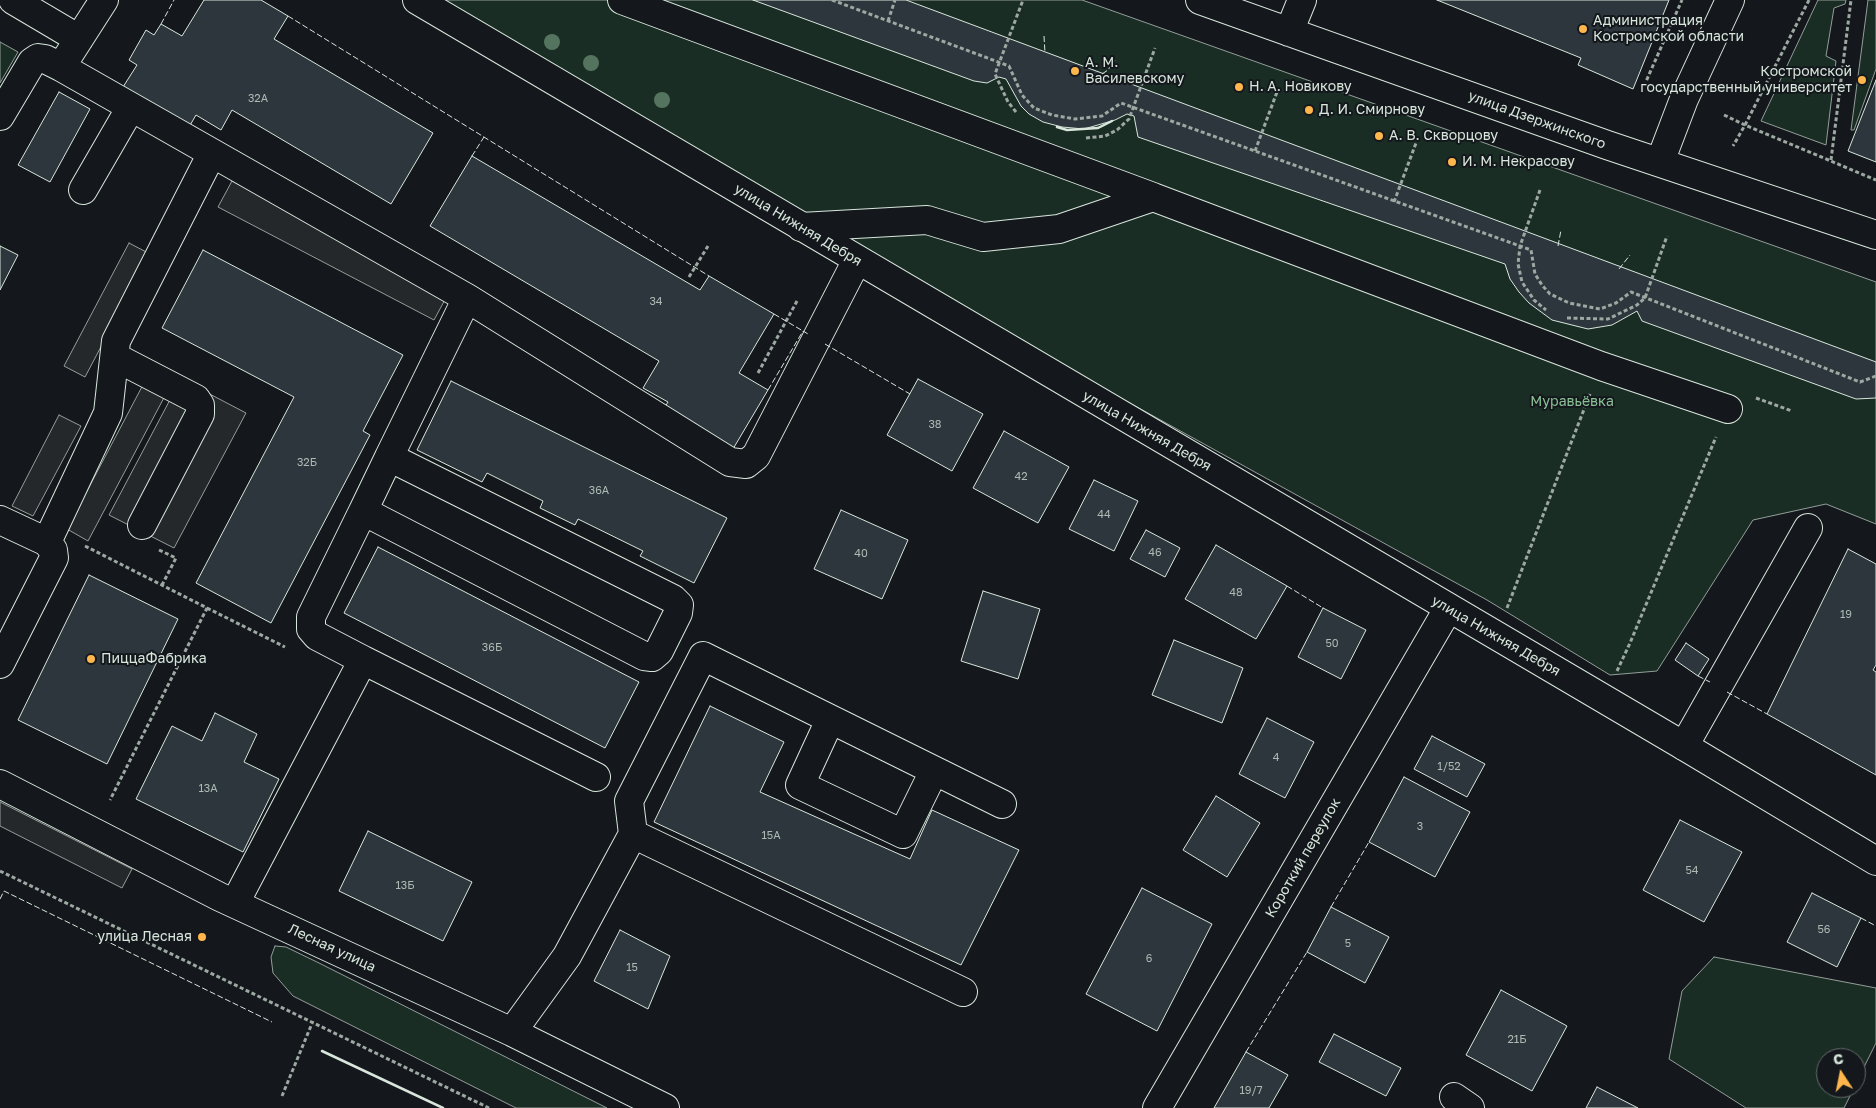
<!DOCTYPE html>
<html>
<head>
<meta charset="utf-8">
<style>
	body { margin:0 }
	#map { position:relative; width:1876px; height:1108px; overflow:hidden; background:#14181c; font-family:"Golos Text",sans-serif }
	canvas { display:block }
	.north { position:absolute; left:1816px; top:1048px; width:50px; height:50px; box-sizing:border-box; background:#14181c; border:1px solid #626a69; border-radius:50%; rotate:349deg; font-size:14px; font-weight:700; line-height:20px; text-align:center; color:#d8e6dc }
	.north::after { content:''; display:block; margin:auto; width:18px; height:22px; background:#ffb74d; clip-path:polygon(50% 0,100% 100%,50% 72%,0 100%) }
</style>
</head>
<body>
<div id="map">
<canvas width="1876" height="1108"></canvas>
<div class="north">С</div>
</div>
<script>
const c = document.querySelector('canvas').getContext('2d');
c.lineJoin = 'round';
function fillPath(path, color) {
  c.fillStyle = color;
  c.fill(path, 'evenodd');
}
function shape(rows) {
  const path = new Path2D();
  for (const r of rows) {
    path.moveTo(r[0], r[1]);
    for (let i = 2; i < r.length; i += 2) path.lineTo(r[i], r[i + 1]);
  }
  return path;
}
function strokePath(path, color, width, dash) {
  c.strokeStyle = color;
  c.lineWidth = width;
  c.lineCap = dash ? 'butt' : 'round';
  c.setLineDash(dash || []);
  c.stroke(path);
}
function label(font, color, halo, rows, align = 'center') {
  c.font = font + ' "Golos Text",sans-serif';
  c.lineWidth = 4;
  c.setLineDash([]);
  c.textBaseline = 'middle';
  c.strokeStyle = halo;
  c.fillStyle = color;
  for (const [text, x, y, turn = 0] of rows) {
    c.save();
    c.translate(x, y);
    c.rotate((+turn || 0) * Math.PI / 180);
    c.textAlign = isNaN(turn) ? turn : align;
    if (halo) c.strokeText(text, 0, 0);
    c.fillText(text, 0, 0);
    c.restore();
  }
}
const green = shape([
	[438,0,1082,0,1876,282,1876,524,1826,504,1753,520,1657,671,1610,675,1487,600,796,219,438,0],
	[1818,0,1846,0,1845,4,1834,8,1826,56,1836,61,1826,145,1761,121,1818,0],
	[1868,0,1876,0,1876,69,1854,130,1851,130,1868,0],
	[0,42,18,52,0,83,0,42],
	[275,946,286,947,319,963,607,1108,516,1108,293,996,273,973,271,957,275,946],
	[1714,957,1876,988,1876,1043,1856,1083,1856,1058,1826,1058,1826,1088,1854,1088,1844,1108,1746,1108,1669,1059,1682,991,1714,957]
]);
const parking = shape([
	[232,181,448,294,434,320,218,207,232,181],
	[129,243,150,254,85,377,64,366,129,243],
	[181,379,246,413,174,548,109,515,181,379],
	[145,381,167,392,88,541,67,529,145,381],
	[59,415,81,426,33,516,12,506,59,415],
	[0,802,132,869,122,888,0,826,0,802]
]);
const building = shape([
	[204,0,261,0,288,16,274,39,433,133,391,204,232,110,221,130,196,115,189,127,123,87,137,65,129,60,146,30,154,35,161,24,182,36,204,0],
	[753,0,906,0,1876,362,1876,398,1856,399,1642,321,1637,311,1612,325,1588,329,1552,320,1529,303,1519,292,1510,279,1505,264,1138,137,1134,116,1127,114,1115,120,1084,129,1062,127,1043,122,1029,114,1021,106,1006,79,999,77,987,83,974,81,753,0],
	[1437,0,1669,0,1633,89,1578,65,1581,58,1437,0],
	[1876,80,1876,162,1848,151,1876,80],
	[59,92,90,109,50,182,18,165,59,92],
	[472,156,700,290,709,276,774,314,739,373,768,390,730,454,661,413,668,402,643,388,659,361,430,226,472,156],
	[0,246,18,255,0,290,0,246],
	[203,250,403,355,363,431,370,435,271,623,196,583,294,397,162,328,203,250],
	[918,379,983,414,952,471,887,435,918,379],
	[451,381,727,518,694,583,640,556,643,551,578,519,575,525,540,508,543,501,487,473,482,482,417,450,451,381],
	[1004,431,1069,467,1038,523,973,488,1004,431],
	[1094,480,1138,501,1114,551,1069,529,1094,480],
	[841,510,908,540,882,599,814,569,841,510],
	[1146,530,1180,548,1165,577,1130,559,1146,530],
	[1216,545,1287,586,1256,639,1185,599,1216,545],
	[378,547,639,682,605,748,344,613,378,547],
	[1848,549,1876,564,1876,665,1873,670,1876,672,1876,775,1767,714,1848,549],
	[89,575,178,619,107,764,18,720,89,575],
	[983,591,1040,609,1018,679,961,661,983,591],
	[1323,608,1366,630,1341,679,1298,657,1323,608],
	[1174,640,1243,668,1222,723,1152,695,1174,640],
	[1686,643,1709,659,1698,676,1675,660,1686,643],
	[710,706,784,742,760,792,910,859,932,810,1019,850,961,965,654,822,710,706],
	[215,713,257,734,244,762,279,779,243,852,136,799,172,726,202,741,215,713],
	[1267,718,1314,742,1285,798,1239,774,1267,718],
	[1432,736,1485,764,1467,797,1414,769,1432,736],
	[1404,777,1470,812,1435,877,1369,842,1404,777],
	[1216,796,1260,823,1227,877,1183,850,1216,796],
	[1680,820,1742,852,1704,922,1643,890,1680,820],
	[368,831,472,882,443,941,339,891,368,831],
	[1142,888,1212,924,1157,1031,1086,994,1142,888],
	[1812,893,1861,918,1837,967,1787,942,1812,893],
	[1331,907,1389,937,1365,983,1307,952,1331,907],
	[620,930,670,956,648,1009,594,981,620,930],
	[1501,990,1567,1026,1532,1091,1466,1055,1501,990],
	[1334,1034,1401,1068,1386,1096,1319,1062,1334,1034],
	[1246,1052,1288,1075,1269,1108,1214,1108,1246,1052],
	[1597,1087,1638,1108,1586,1108,1597,1087]
]);
const path = shape([
	[832,0,1009,66,1022,95,1034,108,1052,115,1075,119,1102,116,1121,103,1520,246,1531,250,1535,274,1542,285,1550,294,1569,303,1600,309,1616,303,1631,292,1860,382,1876,376],
	[1809,0,1745,125,1876,180],
	[888,21,895,0],
	[1644,86,1682,0],
	[1016,112,1008,102,995,74,1023,0],
	[1724,115,1745,125,1733,146],
	[1086,138,1105,136,1117,130,1129,119,1155,48],
	[1255,151,1277,92],
	[1831,160,1851,0],
	[1540,190,1520,246,1518,264,1522,282,1534,300,1546,310],
	[1394,202,1416,143],
	[689,277,708,246],
	[1567,318,1608,319,1637,305,1645,298,1667,236],
	[758,373,797,301],
	[1756,398,1792,411],
	[85,546,207,608,110,800],
	[159,550,176,558,162,585],
	[207,608,285,647],
	[1507,608,1590,394],
	[1617,671,1630,643,1716,437],
	[0,871,489,1108],
	[282,1096,313,1021]
]);
const minor = shape([
	[13,0,79,39],
	[104,0,61,67,467,298,730,462,746,464,756,456,857,260],
	[622,0,1153,197],
	[1200,0,1607,145,1876,235],
	[1289,32,1302,0],
	[0,116,32,62,38,58,45,59,61,67],
	[1660,162,1684,99,1730,0],
	[83,190,131,107],
	[801,227,927,220,983,237,1059,229,1153,197,1601,366,1728,409],
	[115,357,196,399,200,405,200,414,142,525],
	[389,457,467,298],
	[0,520,47,542,53,550,54,558,0,664],
	[47,542,108,413,116,341,212,153],
	[363,660,317,636,311,629,311,617,363,511,644,656,652,657,659,651,678,613,679,605,673,599,389,457,363,511],
	[830,720,800,785,903,834,934,771],
	[1684,746,1808,528],
	[0,784,220,897,512,1032,665,1108],
	[633,834,963,992],
	[235,903,363,660,596,777],
	[512,1032,567,956,633,834,629,801,703,656,1002,804],
	[1454,1097,1470,1108],
	[1157,1108,1448,609]
]);
const major = shape([
	[417,0,1684,746,1876,861]
]);
const fence = shape([
	[288,16,709,276],
	[161,24,174,0],
	[1044,36,1045,53],
	[1102,74,1108,70,1115,60],
	[472,156,484,137],
	[1558,246,1561,230],
	[1619,269,1630,255],
	[774,314,803,331],
	[825,344,910,394],
	[768,390,803,331,808,334],
	[1287,586,1323,608],
	[1698,676,1710,682],
	[1727,692,1767,714],
	[0,899,4,891,272,1022],
	[1331,907,1369,842],
	[1861,918,1876,926],
	[1246,1052,1307,952]
]);
const wall = shape([
	[1057,127,1067,130,1098,128,1112,121],
	[322,1051,443,1108]
]);
const trees = [
	[552,42],
	[591,63],
	[662,100]
];
const markers = [
	[1583,29,5,"#ffb74d"],
	[1075,71,5,"#ffb74d"],
	[1862,80,5,"#ffb74d"],
	[1239,87,5,"#ffb74d"],
	[1309,110,5,"#ffb74d"],
	[1379,136,5,"#ffb74d"],
	[1452,162,5,"#ffb74d"],
	[91,659,5,"#ffb74d"],
	[202,937,5,"#ffb74d"]
];
const numberNames = [
	["32А",258,99],
	["34",656,302],
	["38",935,425],
	["32Б",307,463],
	["42",1021,477],
	["36А",599,491],
	["44",1104,515],
	["46",1155,553],
	["40",861,554],
	["48",1236,593],
	["19",1846,615],
	["50",1332,644],
	["36Б",492,648],
	["4",1276,758],
	["1/52",1449,767],
	["13А",208,789],
	["3",1420,827],
	["15А",771,836],
	["54",1692,871],
	["13Б",405,886],
	["56",1824,930],
	["5",1348,944],
	["6",1149,959],
	["15",632,968],
	["21Б",1517,1040],
	["19/7",1251,1091]
];
const poiNames = [
	["Администрация",1593,21],
	["Костромской области",1593,37],
	["А. М.",1085,63],
	["Василевскому",1085,79],
	["Костромской",1852,72,"right"],
	["государственный университет",1852,88,"right"],
	["Н. А. Новикову",1249,87],
	["Д. И. Смирнову",1319,110],
	["А. В. Скворцову",1389,136],
	["И. М. Некрасову",1462,162],
	["ПиццаФабрика",101,659],
	["улица Лесная",192,937,"right"]
];
const streetNames = [
	["улица Дзержинского",1537,120,20],
	["улица Нижняя Дебря",798,225,31],
	["улица Нижняя Дебря",1147,431,30],
	["улица Нижняя Дебря",1496,636,30],
	["Короткий переулок",1303,858,-60],
	["Лесная улица",332,948,25]
];
const parkNames = [
	["Муравьёвка",1572,402]
];
fillPath(green, '#1a2d24');
strokePath(green, '#939e99', 1);
fillPath(parking, '#24282b');
strokePath(parking, '#939e99', 1);
fillPath(building, '#2c363c');
strokePath(building, '#d8e6dc', 1);
strokePath(minor, '#d8e6dc', 30);
strokePath(major, '#d8e6dc', 30);
strokePath(path, '#9da8a2', 3, [4, 2.5]);
strokePath(minor, '#14181c', 28);
strokePath(major, '#14181c', 28);
strokePath(fence, '#d8e6dc', 1, [6, 2.5]);
strokePath(wall, '#d8e6dc', 2.5);
c.fillStyle = '#55745f';
for (const [x, y] of trees) {
  c.beginPath();
  c.arc(x, y, 8, 0, 2 * Math.PI);
  c.fill();
}
for (const [x, y, r, color] of markers) {
  const dot = new Path2D();
  dot.arc(x, y, r, 0, 2 * Math.PI);
  c.fillStyle = color;
  c.fill(dot);
  strokePath(dot, '#14181c', 2);
}
label('11px', '#adbab4', null, numberNames);
label('14px', '#d8e6dc', '#14181c', poiNames, 'left');
label('14px', '#d8e6dc', '#14181c', streetNames);
label('14px', '#8ac095', '#14181c', parkNames);
</script>
</body>
</html>
